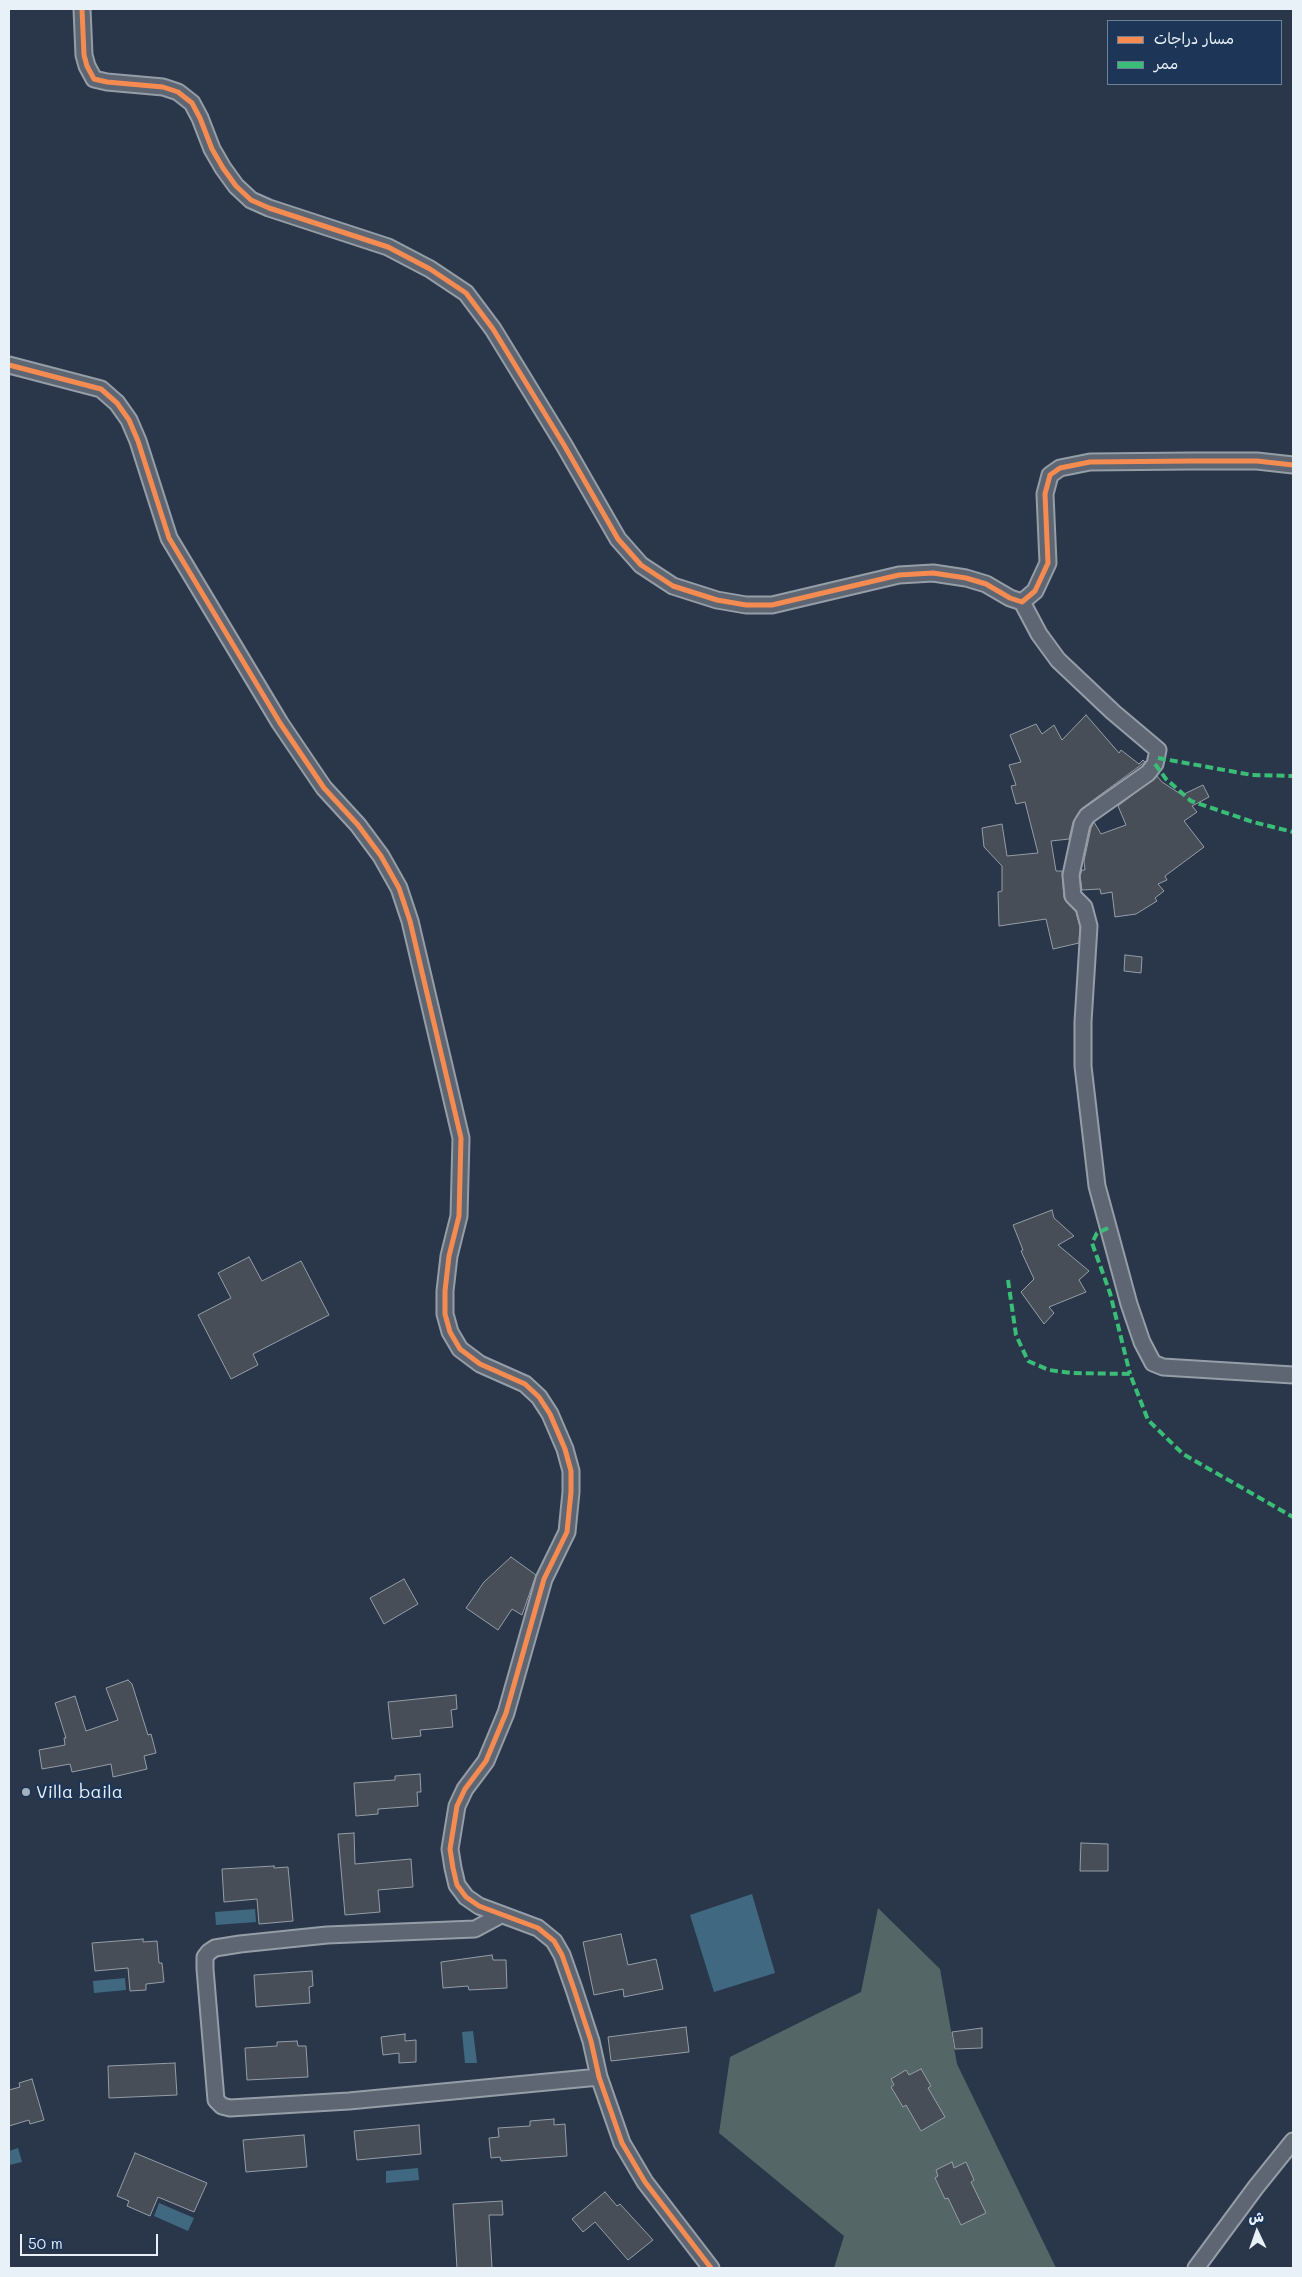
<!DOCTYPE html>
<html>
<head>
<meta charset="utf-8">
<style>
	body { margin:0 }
	#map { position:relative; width:1302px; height:2277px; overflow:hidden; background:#2a374a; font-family:Mali,"Playpen Sans Arabic",sans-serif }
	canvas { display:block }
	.frame { position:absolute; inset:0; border:10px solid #e8f1f8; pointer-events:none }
	.legend { position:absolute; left:1107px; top:20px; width:175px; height:65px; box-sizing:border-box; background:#1d3557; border:1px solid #6e8097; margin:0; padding:6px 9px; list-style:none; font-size:15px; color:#e8f1f8 }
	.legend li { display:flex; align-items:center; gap:10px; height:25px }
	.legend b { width:25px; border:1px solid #6e8097 }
	.north { position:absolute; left:1232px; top:2207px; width:50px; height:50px; -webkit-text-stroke:4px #1d3557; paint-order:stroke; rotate:357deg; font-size:14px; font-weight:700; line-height:20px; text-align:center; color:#e8f1f8 }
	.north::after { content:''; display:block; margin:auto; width:18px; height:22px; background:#e8f1f8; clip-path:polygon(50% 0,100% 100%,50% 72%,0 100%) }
	.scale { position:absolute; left:20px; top:2234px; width:138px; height:22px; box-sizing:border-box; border:2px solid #e8f1f8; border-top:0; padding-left:6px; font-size:15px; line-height:18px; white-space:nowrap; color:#e8f1f8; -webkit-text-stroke:4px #1d3557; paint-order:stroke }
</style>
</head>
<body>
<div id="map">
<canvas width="1302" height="2277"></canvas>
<div class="frame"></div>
<ul class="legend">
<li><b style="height:6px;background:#f68b52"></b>مسار دراجات</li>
<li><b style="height:6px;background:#3abd76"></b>ممر</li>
</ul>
<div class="north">ش</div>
<div class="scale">50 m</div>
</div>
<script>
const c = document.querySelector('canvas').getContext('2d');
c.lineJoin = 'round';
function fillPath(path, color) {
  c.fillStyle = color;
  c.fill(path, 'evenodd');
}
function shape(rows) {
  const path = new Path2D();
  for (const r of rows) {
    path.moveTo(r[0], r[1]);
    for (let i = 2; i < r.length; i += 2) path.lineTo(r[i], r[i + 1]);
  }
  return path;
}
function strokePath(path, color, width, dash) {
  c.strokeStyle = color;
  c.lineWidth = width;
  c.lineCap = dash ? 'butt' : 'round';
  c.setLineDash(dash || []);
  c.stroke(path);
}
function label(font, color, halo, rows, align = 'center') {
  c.font = font + ' Mali,sans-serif';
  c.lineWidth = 4.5;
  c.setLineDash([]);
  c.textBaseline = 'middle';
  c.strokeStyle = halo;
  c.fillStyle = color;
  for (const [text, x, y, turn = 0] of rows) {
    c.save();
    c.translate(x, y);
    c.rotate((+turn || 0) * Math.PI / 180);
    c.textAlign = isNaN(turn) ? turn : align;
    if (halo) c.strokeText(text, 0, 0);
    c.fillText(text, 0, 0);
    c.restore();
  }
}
const green = shape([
	[878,1908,940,1969,957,2064,1056,2268,834,2268,844,2236,719,2133,730,2057,861,1992]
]);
const water = shape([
	[752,1894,775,1973,714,1992,690,1915],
	[255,1909,256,1922,216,1925,215,1912],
	[125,1978,126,1990,94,1993,93,1981],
	[473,2031,477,2063,465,2063,462,2032],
	[18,2148,22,2162,9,2165,9,2151],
	[418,2168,419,2180,386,2183,386,2171],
	[159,2203,194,2218,188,2231,154,2216]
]);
const building = shape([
	[1086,715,1119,753,1121,750,1139,764,1143,760,1145,762,1081,809,1073,822,1069,839,1051,841,1056,871,1062,871,1064,898,1076,912,1080,927,1079,943,1053,949,1046,919,999,926,998,892,1002,891,1002,866,984,847,982,828,1002,824,1007,856,1038,853,1025,802,1016,804,1011,786,1016,785,1009,765,1021,762,1010,735,1036,724,1042,734,1054,725,1062,740,1086,715],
	[1157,776,1162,782,1182,795,1203,785,1209,797,1192,806,1197,812,1184,821,1204,847,1165,876,1167,880,1158,884,1164,891,1155,898,1157,901,1136,914,1115,917,1112,892,1101,894,1100,889,1082,890,1080,876,1082,870,1085,870,1084,861,1091,828,1094,822,1101,834,1126,825,1118,806,1157,776],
	[1125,955,1142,957,1141,973,1124,971,1125,955],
	[1052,1210,1054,1218,1074,1236,1058,1245,1089,1271,1079,1280,1086,1292,1049,1307,1054,1313,1044,1324,1021,1292,1034,1279,1021,1251,1023,1250,1013,1225,1052,1210],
	[249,1257,262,1281,301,1261,329,1315,253,1354,258,1365,231,1379,198,1315,231,1298,218,1273,249,1257],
	[511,1557,536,1575,522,1615,512,1609,498,1630,466,1608,484,1582,511,1557],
	[404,1579,418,1604,384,1624,370,1598,404,1579],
	[128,1680,132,1684,148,1735,151,1734,156,1753,144,1756,147,1769,113,1777,111,1764,72,1772,70,1764,42,1769,39,1750,65,1745,64,1738,66,1738,55,1703,75,1696,86,1731,118,1720,106,1688,128,1680],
	[456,1695,457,1709,451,1710,453,1727,420,1730,421,1736,392,1739,388,1702,456,1695],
	[420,1774,421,1792,417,1792,418,1806,378,1809,378,1814,356,1816,354,1783,395,1780,395,1776,420,1774],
	[354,1833,355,1864,411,1859,413,1887,378,1890,380,1912,345,1915,338,1834,354,1833],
	[1081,1843,1108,1844,1108,1871,1080,1871,1081,1843],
	[274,1866,274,1868,288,1867,293,1921,259,1924,257,1899,224,1902,222,1869,274,1866],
	[621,1934,628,1965,656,1959,663,1989,624,1997,623,1989,594,1995,583,1942,621,1934],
	[143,1939,143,1942,157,1941,159,1963,162,1963,164,1982,146,1984,146,1990,130,1991,128,1968,95,1971,92,1943,143,1939],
	[492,1955,493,1960,506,1960,507,1988,469,1990,468,1986,443,1988,441,1962,492,1955],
	[312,1971,313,1986,309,1987,310,2003,256,2007,254,1975,312,1971],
	[686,2027,689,2052,611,2061,608,2037,686,2027],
	[982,2028,982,2048,955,2049,952,2032,982,2028],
	[405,2034,405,2041,416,2040,416,2062,399,2063,399,2053,383,2055,381,2037,405,2034],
	[297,2041,298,2046,306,2046,308,2077,247,2080,245,2048,277,2046,277,2042,297,2041],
	[175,2063,177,2095,109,2098,108,2066,175,2063],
	[921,2069,931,2086,928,2088,945,2117,921,2131,906,2105,903,2107,891,2087,894,2085,891,2079,906,2070,909,2075,921,2069],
	[32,2079,44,2120,30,2124,29,2120,9,2126,9,2090,20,2087,19,2083,32,2079],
	[554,2119,554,2125,565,2124,567,2156,501,2161,500,2157,491,2158,489,2138,499,2137,498,2128,530,2126,530,2121,554,2119],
	[419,2125,421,2154,357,2160,354,2131,419,2125],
	[304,2135,307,2167,246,2172,243,2140,304,2135],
	[135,2153,207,2183,194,2212,158,2197,150,2216,127,2206,129,2201,117,2196,135,2153],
	[952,2162,954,2168,966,2162,974,2180,971,2182,986,2213,961,2225,948,2198,945,2199,935,2178,938,2176,936,2170,952,2162],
	[605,2192,617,2206,620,2204,653,2240,628,2260,595,2222,583,2232,572,2219,605,2192],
	[502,2201,503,2215,489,2215,492,2268,457,2268,453,2204,502,2201]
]);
const street = shape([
	[82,9,84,55,87,66,94,79,107,82,163,87,178,92,192,103,200,118,212,149,223,168,236,186,251,200,269,208,388,247,430,269,466,293,493,329,564,445,618,539,641,565,673,586,717,600,746,605,772,605,899,575,933,573,966,578,986,584,1010,598,1022,602,1035,591,1048,563,1045,494,1050,475,1060,468,1090,462,1191,461,1257,461,1293,465],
	[9,365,101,389,117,403,129,420,138,441,169,538,280,723,324,788,358,825,381,856,399,888,410,921,461,1138,459,1216,449,1256,445,1291,445,1314,450,1332,460,1349,480,1364,525,1384,539,1397,550,1414,565,1449,571,1471,571,1492,567,1532,544,1579,506,1713,486,1761,465,1789,457,1806,450,1849,453,1868,457,1885,466,1897,479,1906,538,1928,554,1941,562,1955,574,1989,591,2041,599,2077,622,2143,645,2182,711,2268],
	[1022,602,1039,634,1058,660,1113,712,1158,750,1155,764,1148,773,1087,816,1082,824,1071,875,1073,896,1084,907,1089,926,1083,1022,1083,1066,1097,1186,1129,1304,1142,1342,1153,1363,1163,1367,1293,1375],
	[501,1915,475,1929,327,1935,240,1944,215,1948,209,1952,205,1957,205,1969,216,2100,222,2106,230,2108,349,2101,599,2077],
	[1196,2268,1256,2187,1293,2141]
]);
const quiet = shape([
	[1158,758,1252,775,1293,776],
	[1155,764,1166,779,1191,801,1253,822,1293,832],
	[1108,1228,1097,1233,1092,1243,1110,1293,1130,1374],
	[1008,1280,1016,1335,1028,1361,1049,1370,1072,1373,1130,1374,1148,1420,1183,1454,1293,1517]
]);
const cycleway = shape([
	[82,9,84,55,87,66,94,79,107,82,163,87,178,92,192,103,200,118,212,149,223,168,236,186,251,200,269,208,388,247,430,269,466,293,493,329,564,445,618,539,641,565,673,586,717,600,746,605,772,605,899,575,933,573,966,578,986,584,1010,598,1022,602,1035,591,1048,563,1045,494,1050,475,1060,468,1090,462,1191,461,1257,461,1293,465],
	[9,365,101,389,117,403,129,420,138,441,169,538,280,723,324,788,358,825,381,856,399,888,410,921,461,1138,459,1216,449,1256,445,1291,445,1314,450,1332,460,1349,480,1364,525,1384,539,1397,550,1414,565,1449,571,1471,571,1492,567,1532,544,1579,506,1713,486,1761,465,1789,457,1806,450,1849,453,1868,457,1885,466,1897,479,1906,538,1928,554,1941,562,1955,574,1989,591,2041,599,2077,622,2143,645,2182,711,2268]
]);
const markers = [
	[26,1792,5,"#a6b0bb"]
];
const poiNames = [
	["Villa baila",36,1792]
];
fillPath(green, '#546766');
fillPath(water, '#406981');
fillPath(building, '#474e58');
strokePath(building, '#959da7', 1);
strokePath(street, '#959da7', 19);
strokePath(street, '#5d6672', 15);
strokePath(quiet, '#3abd76', 4, [8, 4]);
strokePath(cycleway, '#f68b52', 5);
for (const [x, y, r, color] of markers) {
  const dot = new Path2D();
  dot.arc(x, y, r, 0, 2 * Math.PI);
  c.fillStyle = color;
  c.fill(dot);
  strokePath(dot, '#1d3557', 2);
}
label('18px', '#e8f1f8', '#1d3557', poiNames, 'left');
</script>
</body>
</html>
